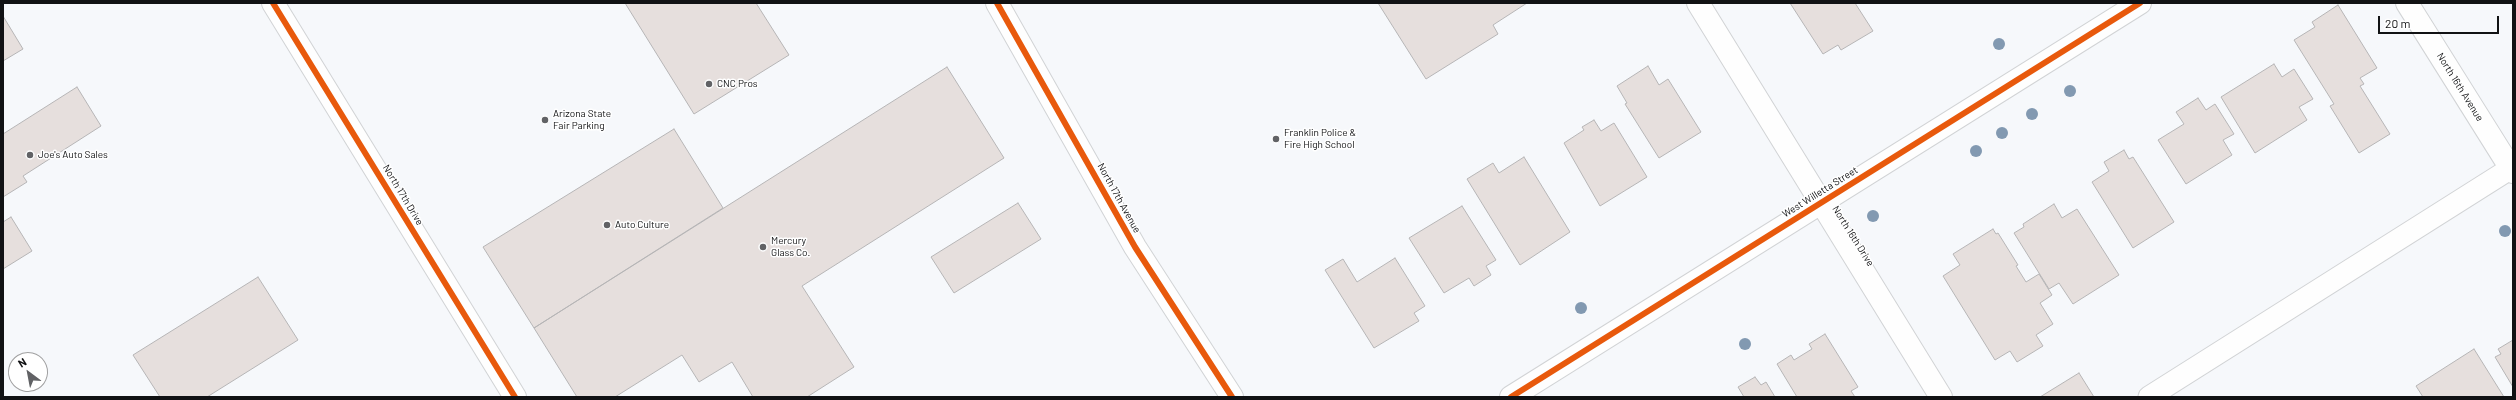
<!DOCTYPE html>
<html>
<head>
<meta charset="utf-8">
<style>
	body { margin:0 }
	#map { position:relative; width:2516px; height:400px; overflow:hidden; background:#f6f8fb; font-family:Barlow,sans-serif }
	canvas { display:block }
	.frame { position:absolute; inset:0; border:4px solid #111214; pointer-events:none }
	.north { position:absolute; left:8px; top:352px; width:40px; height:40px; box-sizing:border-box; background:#fff; border:1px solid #a0a0a1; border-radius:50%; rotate:328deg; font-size:11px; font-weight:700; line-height:16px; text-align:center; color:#111214 }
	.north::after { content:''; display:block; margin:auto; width:14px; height:18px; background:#616265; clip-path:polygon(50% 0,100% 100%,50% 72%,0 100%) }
	.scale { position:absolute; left:2378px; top:16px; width:121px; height:18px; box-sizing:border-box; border:2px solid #111214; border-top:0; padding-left:5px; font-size:12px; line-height:14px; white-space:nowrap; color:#111214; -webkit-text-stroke:3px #fff; paint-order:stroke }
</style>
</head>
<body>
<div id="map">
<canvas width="2516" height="400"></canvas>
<div class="frame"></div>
<div class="north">N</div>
<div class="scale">20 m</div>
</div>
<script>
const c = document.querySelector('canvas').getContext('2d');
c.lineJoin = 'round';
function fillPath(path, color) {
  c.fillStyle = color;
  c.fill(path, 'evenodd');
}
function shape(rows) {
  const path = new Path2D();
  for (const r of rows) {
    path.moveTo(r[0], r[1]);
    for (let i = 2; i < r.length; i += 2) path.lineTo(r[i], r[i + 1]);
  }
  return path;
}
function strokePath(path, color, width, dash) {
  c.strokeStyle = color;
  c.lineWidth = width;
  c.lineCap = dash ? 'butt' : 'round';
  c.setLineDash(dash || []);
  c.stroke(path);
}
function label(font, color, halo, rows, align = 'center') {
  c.font = font + ' Barlow,sans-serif';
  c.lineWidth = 3;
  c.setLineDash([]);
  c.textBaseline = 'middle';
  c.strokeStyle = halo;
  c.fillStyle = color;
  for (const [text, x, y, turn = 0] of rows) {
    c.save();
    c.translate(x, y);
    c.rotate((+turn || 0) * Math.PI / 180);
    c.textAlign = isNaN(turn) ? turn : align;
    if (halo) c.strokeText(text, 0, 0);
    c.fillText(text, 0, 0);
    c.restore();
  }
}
const building = shape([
	[625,3,756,3,789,55,694,114,625,3],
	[1378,3,1527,3,1493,25,1498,34,1426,79,1378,3],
	[1790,3,1855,3,1873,31,1841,50,1838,45,1823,54,1790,3],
	[2338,5,2377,68,2360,78,2364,84,2360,86,2390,134,2359,153,2330,106,2334,104,2294,40,2315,27,2312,22,2338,5],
	[3,16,23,49,3,61,3,16],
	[2274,64,2282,77,2294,69,2313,99,2299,107,2307,120,2255,153,2221,97,2274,64],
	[1648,66,1659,85,1668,79,1701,132,1659,158,1625,104,1627,103,1617,86,1648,66],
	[947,67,1004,158,802,286,854,367,807,397,753,397,732,362,699,382,682,355,615,397,577,397,534,328,947,67],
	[77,87,101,126,23,176,27,182,3,197,3,134,77,87],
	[2198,98,2206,110,2215,104,2234,134,2223,140,2232,155,2186,184,2158,140,2184,124,2176,112,2198,98],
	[1594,120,1601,131,1614,123,1647,177,1600,206,1564,143,1584,130,1582,127,1594,120],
	[674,129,723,208,534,328,483,247,674,129],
	[2124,150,2129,159,2133,157,2174,222,2133,248,2092,182,2109,171,2104,162,2124,150],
	[1524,157,1570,232,1520,265,1467,179,1493,163,1499,173,1524,157],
	[1018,203,1041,239,954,293,931,257,1018,203],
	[2054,204,2062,218,2077,209,2119,275,2073,304,2059,283,2049,289,2014,233,2024,227,2023,224,2054,204],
	[1462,206,1496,260,1486,266,1491,275,1474,286,1469,278,1444,293,1409,238,1462,206],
	[11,217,32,251,3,269,3,222,11,217],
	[1993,229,1996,234,1998,233,2018,265,2016,266,2026,282,2039,274,2052,295,2040,303,2053,324,2036,335,2043,346,2017,362,2010,351,1995,360,1943,276,1960,265,1953,254,1993,229],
	[1395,258,1425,306,1414,313,1419,321,1374,348,1325,270,1343,259,1357,282,1395,258],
	[258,277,298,340,207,397,160,397,133,355,258,277],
	[1825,334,1858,387,1851,391,1855,397,1797,397,1777,364,1791,355,1794,360,1812,349,1809,344,1825,334],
	[2513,340,2513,387,2495,357,2501,354,2498,349,2513,340],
	[2474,349,2504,397,2423,397,2416,386,2474,349],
	[2079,373,2094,397,2040,397,2079,373],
	[1755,377,1761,385,1766,382,1775,397,1744,397,1738,387,1755,377]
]);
const lane = shape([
	[2149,397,2513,167]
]);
const street = shape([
	[273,3,515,397],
	[997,3,1135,247,1232,397],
	[1698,3,1941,397],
	[2407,3,2513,172],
	[1511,397,2140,3]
]);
const cycleway = shape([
	[273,3,515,397],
	[997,3,1135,247,1232,397],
	[1511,397,2140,3]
]);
const trees = [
	[1999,44],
	[2070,91],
	[2032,114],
	[2002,133],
	[1976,151],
	[1873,216],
	[2505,231],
	[1581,308],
	[1745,344]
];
const markers = [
	[709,84,4,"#616265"],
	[545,120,4,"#616265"],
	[1276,139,4,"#616265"],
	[30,155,4,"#616265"],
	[607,225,4,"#616265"],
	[763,247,4,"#616265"]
];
const poiNames = [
	["CNC Pros",717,84],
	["Arizona State",553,114],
	["Fair Parking",553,126],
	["Franklin Police &",1284,133],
	["Fire High School",1284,145],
	["Joe's Auto Sales",38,155],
	["Auto Culture",615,225],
	["Mercury",771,241],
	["Glass Co.",771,253]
];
const streetNames = [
	["North 16th Avenue",2460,87,58],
	["West Willetta Street",1820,192,-32],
	["North 17th Drive",403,195,59],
	["North 17th Avenue",1119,198,61],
	["North 16th Drive",1853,236,58]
];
fillPath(building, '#e6dfdd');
strokePath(building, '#b6b5b6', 1);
strokePath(lane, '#d1d3d5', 23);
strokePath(street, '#d1d3d5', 24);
strokePath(lane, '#fefefe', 21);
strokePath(street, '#fefefe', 22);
strokePath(cycleway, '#e8590c', 6);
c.fillStyle = '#8299b1';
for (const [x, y] of trees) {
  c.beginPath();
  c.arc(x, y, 6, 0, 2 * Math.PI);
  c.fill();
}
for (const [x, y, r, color] of markers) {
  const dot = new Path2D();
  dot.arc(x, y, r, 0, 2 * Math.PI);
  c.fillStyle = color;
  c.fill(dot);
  strokePath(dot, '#fff', 1.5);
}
label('10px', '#111214', '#fff', poiNames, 'left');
label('10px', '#111214', '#fff', streetNames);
</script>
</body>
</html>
